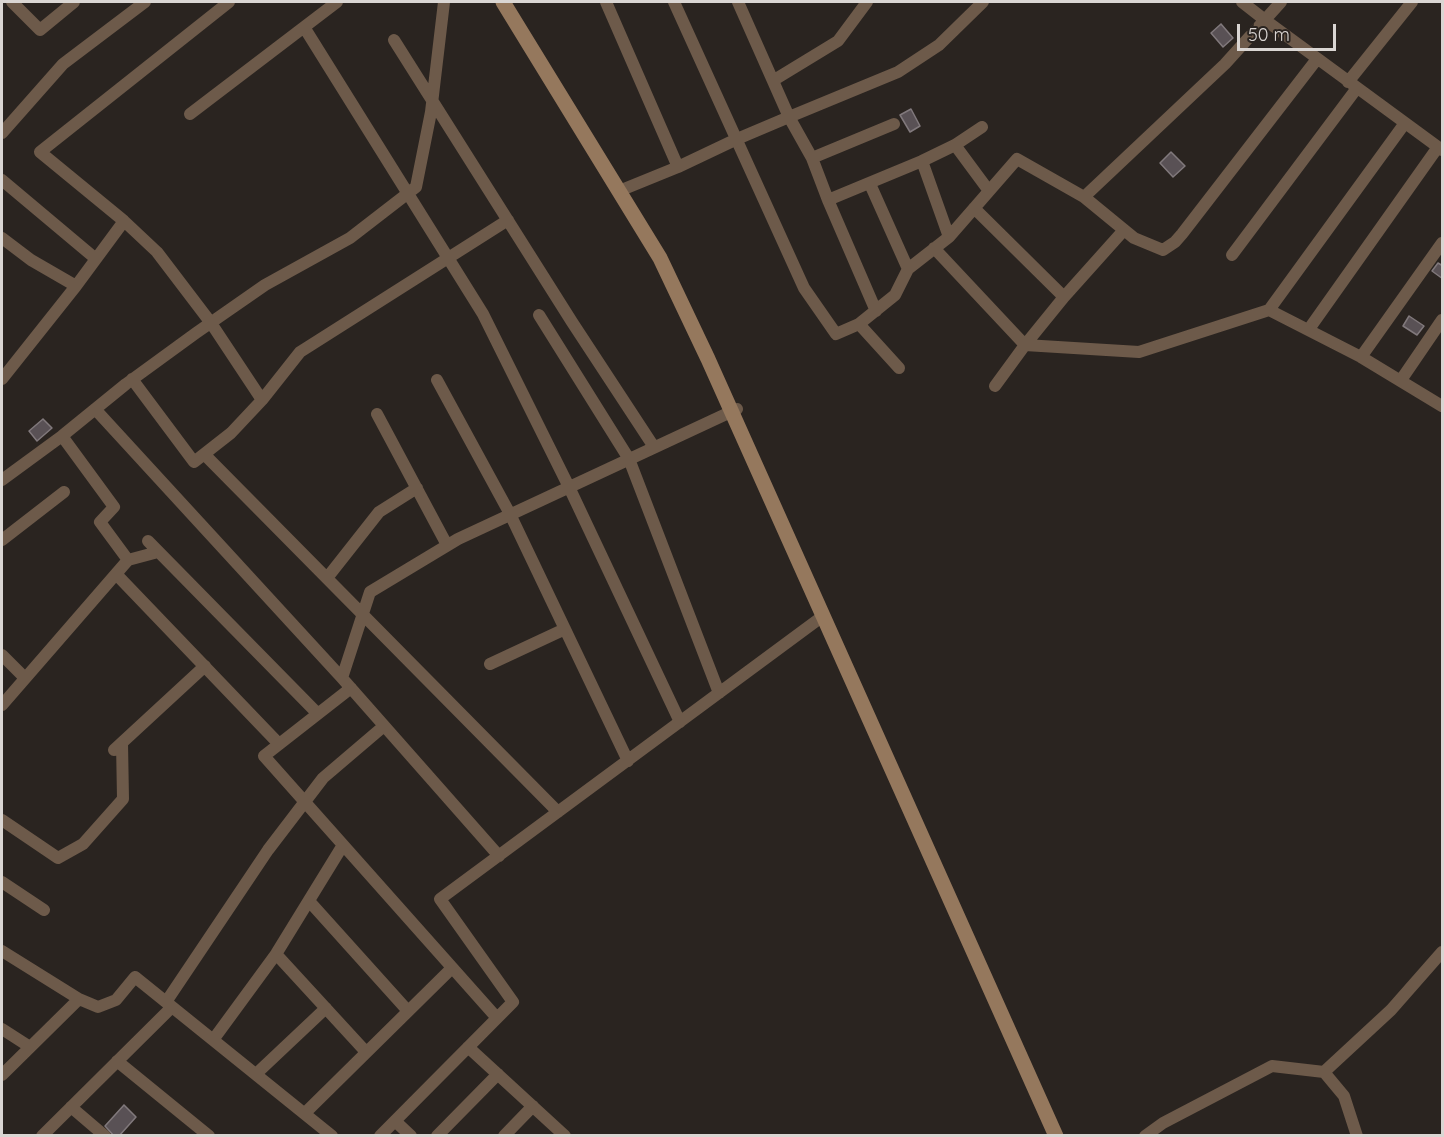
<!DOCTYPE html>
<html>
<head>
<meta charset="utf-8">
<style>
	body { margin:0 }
	#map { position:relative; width:1444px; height:1137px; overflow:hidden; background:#2a2420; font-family:Quicksand,sans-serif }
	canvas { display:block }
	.frame { position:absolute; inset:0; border:3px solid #dad6d3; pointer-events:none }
	.scale { position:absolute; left:1237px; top:24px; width:99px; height:27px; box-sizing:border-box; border:3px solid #dad6d3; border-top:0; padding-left:8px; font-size:18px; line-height:21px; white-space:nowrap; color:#dad6d3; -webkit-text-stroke:4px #2a2420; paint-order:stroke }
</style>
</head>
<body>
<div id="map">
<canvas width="1444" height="1137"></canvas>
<div class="frame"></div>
<div class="scale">50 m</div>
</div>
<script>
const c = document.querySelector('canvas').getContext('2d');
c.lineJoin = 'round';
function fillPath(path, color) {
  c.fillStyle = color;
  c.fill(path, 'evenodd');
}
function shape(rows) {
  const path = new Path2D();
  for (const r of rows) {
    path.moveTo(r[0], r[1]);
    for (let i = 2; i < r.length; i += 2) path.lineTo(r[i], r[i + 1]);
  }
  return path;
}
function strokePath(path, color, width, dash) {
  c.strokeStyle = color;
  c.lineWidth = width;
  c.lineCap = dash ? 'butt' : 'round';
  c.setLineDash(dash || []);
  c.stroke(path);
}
const building = shape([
	[1221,24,1233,38,1223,47,1211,33,1221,24],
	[911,109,920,126,910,132,900,115,911,109],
	[1171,152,1185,166,1173,177,1160,163,1171,152],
	[1438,263,1443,266,1443,279,1432,271,1438,263],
	[1409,316,1424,326,1417,335,1403,326,1409,316],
	[43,419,52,428,37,441,29,431,43,419],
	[124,1105,136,1117,119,1136,114,1136,105,1126,124,1105]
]);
const street = shape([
	[12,2,40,30,74,2],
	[229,2,40,152,124,221,157,252,211,323,262,400],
	[606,2,678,167],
	[674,2,804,288,836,334,859,324,895,295,908,269,949,237,922,161,955,145,982,127],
	[738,2,789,117,898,72,939,45,983,2],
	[1242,2,1265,20,1442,150],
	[304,27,483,314,569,487,680,722],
	[394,40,572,322,654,447],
	[774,80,838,41,867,2],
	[1348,82,1412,2],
	[190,114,337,2],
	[2,133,63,64,145,2],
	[955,145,989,191],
	[812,158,828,200,922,161],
	[2,180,96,259],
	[870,184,908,269],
	[619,191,678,167,737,139,789,117,812,158,894,124],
	[1084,197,1225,64,1281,2],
	[828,200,876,311],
	[974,208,1064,297],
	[949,237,1017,159,1084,197,1134,238,1163,250,1175,242,1182,234,1317,59],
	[2,238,31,260,76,286],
	[934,248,1025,345,1064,297,1124,230],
	[1232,255,1357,88],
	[1269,310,1361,357,1442,406],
	[539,315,629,459,719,693],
	[859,324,899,368],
	[1309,329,1438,147],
	[1361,357,1442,243],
	[2,379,76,286,124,221],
	[132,379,194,462,231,433,262,400,300,352,508,220],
	[437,380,510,514,628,761],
	[1401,380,1442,320],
	[995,386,1025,345,1139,352,1269,310,1405,123],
	[95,409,342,678,499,856],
	[377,414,447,545],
	[62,436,114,507,100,522,128,560],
	[204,454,558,812],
	[2,480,62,436,126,384,196,333,265,285,350,238,416,187,431,112,444,2],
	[2,540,64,492],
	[148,541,318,714],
	[116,574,279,744],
	[327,578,379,512,417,488],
	[2,655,25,678],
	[490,664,565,629],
	[342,678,370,592,458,539,737,409],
	[351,688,264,756,497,1018],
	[2,705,128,560,158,552],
	[114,750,205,666],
	[2,820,58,858,83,844,123,799,122,743],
	[2,882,44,910],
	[309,901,408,1011],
	[2,951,79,999,98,1007,116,1000,135,977,332,1136],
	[276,954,366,1052],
	[166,1002,268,850,323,778,384,726],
	[2,1029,30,1047],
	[213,1040,276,954,343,845],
	[468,1047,565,1136],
	[117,1061,209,1136],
	[1324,1072,1391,1010,1442,952],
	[256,1074,326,1008],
	[2,1075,79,999],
	[71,1107,105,1136],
	[305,1113,452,968],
	[395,1121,411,1136],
	[42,1136,172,1007],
	[380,1136,513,1002,440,899,823,616],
	[437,1136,498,1074],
	[504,1136,533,1106],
	[1145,1136,1163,1123,1272,1066,1324,1072,1344,1096,1357,1136]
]);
const secondary = shape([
	[503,2,660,258,708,359,1056,1136]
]);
fillPath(building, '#595155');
strokePath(building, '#81797c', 1.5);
strokePath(street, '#6d5a4a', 12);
strokePath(secondary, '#95785d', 15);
</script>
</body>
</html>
